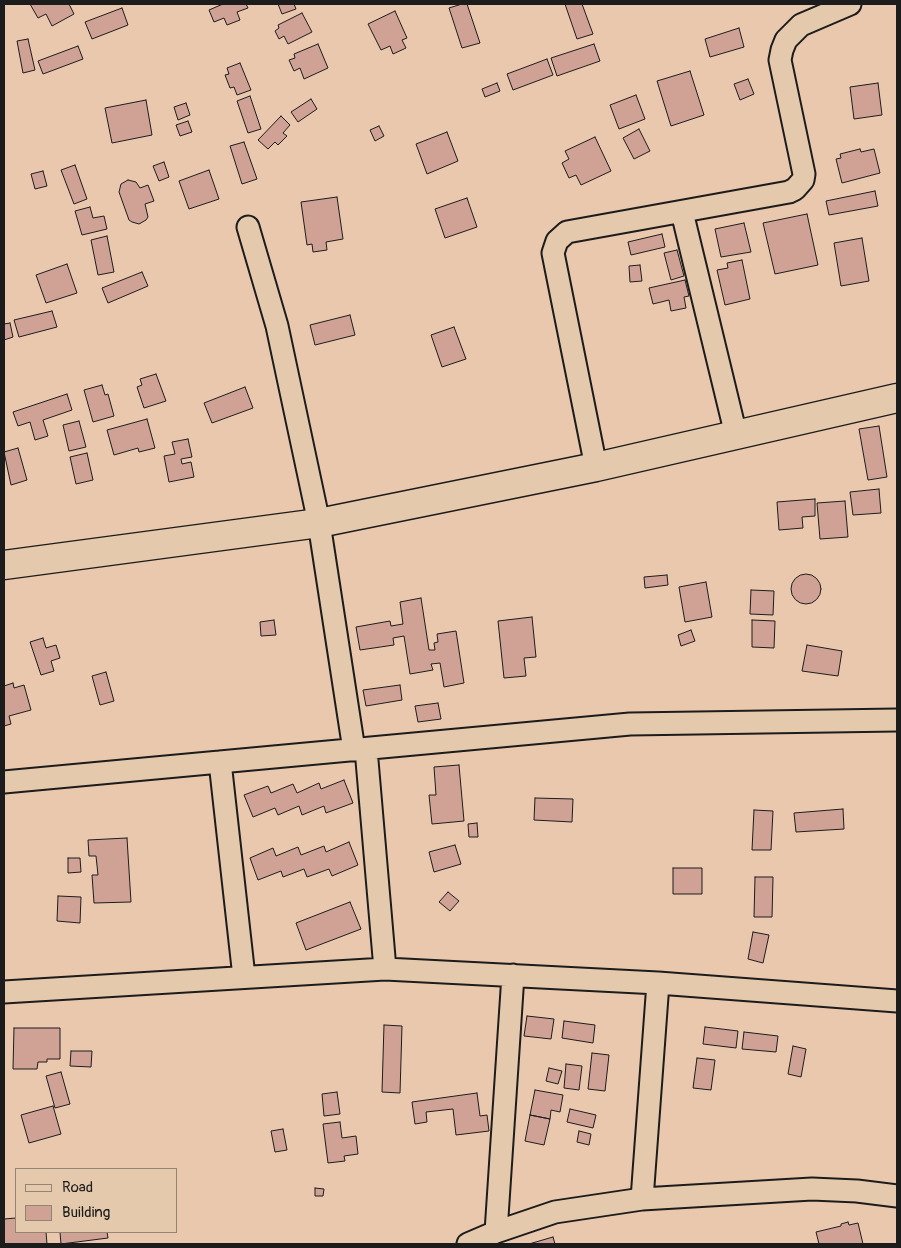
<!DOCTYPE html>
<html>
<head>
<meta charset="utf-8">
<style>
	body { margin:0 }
	#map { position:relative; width:901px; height:1248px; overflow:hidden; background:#eac8ae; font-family:Pangolin,sans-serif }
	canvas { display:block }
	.frame { position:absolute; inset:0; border:5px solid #1c1c1c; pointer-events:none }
	.legend { position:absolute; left:15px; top:1168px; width:162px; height:65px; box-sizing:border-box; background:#e5c9ac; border:1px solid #958472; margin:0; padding:6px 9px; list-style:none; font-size:15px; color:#1c1c1c }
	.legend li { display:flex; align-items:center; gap:10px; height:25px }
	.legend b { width:25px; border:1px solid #958472 }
</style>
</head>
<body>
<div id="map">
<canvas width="901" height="1248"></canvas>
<div class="frame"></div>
<ul class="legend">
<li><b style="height:6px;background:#e5c9ac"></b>Road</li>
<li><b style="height:14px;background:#d0a296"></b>Building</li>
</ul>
</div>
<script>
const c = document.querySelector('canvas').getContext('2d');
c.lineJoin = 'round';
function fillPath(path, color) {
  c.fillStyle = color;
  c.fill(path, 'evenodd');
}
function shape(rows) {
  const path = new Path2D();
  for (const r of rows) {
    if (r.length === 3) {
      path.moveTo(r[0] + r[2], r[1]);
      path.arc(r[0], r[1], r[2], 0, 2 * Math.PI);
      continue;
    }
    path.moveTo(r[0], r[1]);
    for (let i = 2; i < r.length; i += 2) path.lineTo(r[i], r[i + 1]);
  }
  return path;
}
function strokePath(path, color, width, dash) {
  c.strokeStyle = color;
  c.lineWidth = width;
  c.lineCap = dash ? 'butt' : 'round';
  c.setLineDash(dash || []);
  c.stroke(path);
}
const building = shape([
	[30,4,69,4,74,14,52,26,46,14,38,18,30,4],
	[223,4,246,4,248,8,237,12,240,20,227,25,224,18,214,22,209,10,223,4],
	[278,4,294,4,296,9,282,14,278,4],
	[462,4,467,4,480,43,462,48,449,8,462,4],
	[565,4,582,4,593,34,577,39,565,4],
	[122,8,128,25,92,39,85,22,122,8],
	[395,11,407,38,402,40,406,48,393,54,390,46,381,50,368,24,395,11],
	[302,13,312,32,288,44,284,36,279,39,275,31,279,28,278,25,302,13],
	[739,28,744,47,710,57,705,39,739,28],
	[28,39,35,70,23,73,17,41,28,39],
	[318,44,328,68,304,79,300,68,294,71,289,60,295,58,294,54,318,44],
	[594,44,600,61,557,76,551,58,594,44],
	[78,46,83,59,43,74,38,61,78,46],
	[547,59,553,75,513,90,507,74,547,59],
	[240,63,251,90,237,95,234,87,230,88,225,75,229,74,227,68,240,63],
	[690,71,704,115,671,126,657,81,690,71],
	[748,79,754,94,740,100,734,84,748,79],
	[497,83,500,91,485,97,482,89,497,83],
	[878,83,882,115,854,119,850,87,878,83],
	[636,95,645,119,619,129,610,105,636,95],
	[250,96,261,129,248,133,237,101,250,96],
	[311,99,317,109,298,122,291,112,311,99],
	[146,100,152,135,112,143,105,108,146,100],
	[186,103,190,115,178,120,174,107,186,103],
	[281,116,290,125,283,133,287,136,278,145,275,142,268,149,258,140,281,116],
	[188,121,192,132,180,136,176,125,188,121],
	[379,126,384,136,375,141,370,130,379,126],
	[639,129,650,151,634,159,623,138,639,129],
	[447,132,458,161,427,174,416,144,447,132],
	[595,137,611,171,581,185,576,175,569,178,562,163,569,159,565,151,595,137],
	[244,142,257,179,242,184,230,146,244,142],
	[860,149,861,152,874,149,880,173,842,183,836,159,841,158,840,154,860,149],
	[164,162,169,177,159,181,153,166,164,162],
	[75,165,87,199,74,204,61,170,75,165],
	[209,170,219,199,189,209,179,181,209,170],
	[43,171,47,186,35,189,31,174,43,171],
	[128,180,136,182,140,188,148,185,154,201,145,204,148,217,146,220,139,224,132,222,129,220,119,192,121,184,128,180],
	[875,191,878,206,829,215,826,201,875,191],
	[337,197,343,239,326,242,327,250,313,252,312,244,307,245,301,202,337,197],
	[467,198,477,227,445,238,435,209,467,198],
	[90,207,93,218,104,216,107,229,82,235,75,211,90,207],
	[807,214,818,265,775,274,763,223,807,214],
	[744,223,751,252,721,257,715,229,744,223],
	[662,234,665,247,631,255,628,242,662,234],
	[107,236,114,272,98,275,91,240,107,236],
	[862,238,869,281,841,286,834,243,862,238],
	[677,250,684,276,671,280,664,253,677,250],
	[742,260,750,299,725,305,717,270,728,268,727,263,742,260],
	[67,264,77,293,46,303,36,275,67,264],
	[640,265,642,281,630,282,629,266,640,265],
	[142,272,148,286,108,303,102,288,142,272],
	[685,280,689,296,684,297,686,308,671,311,669,300,653,304,649,288,685,280],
	[52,311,57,327,19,337,14,320,52,311],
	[350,315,355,335,315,345,310,325,350,315],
	[10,323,13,337,4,340,4,324,10,323],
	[454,327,466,359,442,367,431,335,454,327],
	[156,374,166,401,144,408,137,387,142,385,140,379,156,374],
	[102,385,105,395,108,394,114,416,93,422,84,390,102,385],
	[245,387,253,408,212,423,204,403,245,387],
	[67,394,72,410,43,420,48,436,35,440,30,422,18,426,13,412,67,394],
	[147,419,155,448,139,452,138,448,114,455,107,430,147,419],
	[79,421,86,447,69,451,63,425,79,421],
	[879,426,887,477,868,480,859,429,879,426],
	[188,439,192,457,181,459,182,464,191,462,194,477,169,482,164,456,175,454,172,442,188,439],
	[18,448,27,480,11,485,4,452,18,448],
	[87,453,93,480,76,484,70,457,87,453],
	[879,489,881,513,853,515,850,492,879,489],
	[815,499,815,516,802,517,803,528,779,530,777,502,815,499],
	[845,501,848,537,820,539,817,503,845,501],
	[806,589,15],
	[667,575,668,585,645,588,644,577,667,575],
	[706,582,712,617,685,622,679,587,706,582],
	[751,590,774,591,773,615,750,614,751,590],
	[421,598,429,650,435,650,434,643,438,642,437,634,456,631,464,683,444,687,440,663,431,664,433,670,410,674,404,636,393,638,394,645,360,650,356,627,390,621,391,626,403,624,400,602,421,598],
	[532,617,536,657,524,658,526,676,504,678,498,621,532,617],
	[274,620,276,635,261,636,260,622,274,620],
	[752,620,775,621,774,648,752,647,752,620],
	[691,630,695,641,681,646,678,635,691,630],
	[43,638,46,648,56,645,60,658,51,661,54,671,41,675,30,642,43,638],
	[807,645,842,651,838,676,802,671,807,645],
	[106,672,114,701,100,705,92,676,106,672],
	[13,683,14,688,24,685,31,710,9,716,11,724,4,726,4,686,13,683],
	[400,685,402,700,366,706,363,690,400,685],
	[438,703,441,719,418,722,415,706,438,703],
	[459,765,464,821,432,824,429,795,436,795,434,767,459,765],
	[344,780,353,803,326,813,324,806,302,815,299,806,278,815,275,808,253,817,244,795,268,786,271,793,293,784,297,793,319,783,321,789,344,780],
	[535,798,573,799,572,822,534,820,535,798],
	[843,809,844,829,796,832,794,813,843,809],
	[754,810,773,811,771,850,752,850,754,810],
	[477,823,478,837,469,837,468,824,477,823],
	[127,838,131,902,94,903,92,875,98,875,96,856,89,856,88,840,127,838],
	[349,842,358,865,332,876,329,869,307,877,304,869,283,877,281,871,258,880,250,858,273,848,276,856,298,847,301,855,324,846,326,852,349,842],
	[455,845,461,864,434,872,429,852,455,845],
	[68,858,80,858,81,872,68,873,68,858],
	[673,868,702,868,702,894,673,894,673,868],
	[755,877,773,877,772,917,754,917,755,877],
	[448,892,459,901,450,911,439,902,448,892],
	[58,896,81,897,80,923,57,921,58,896],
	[350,902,361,929,306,950,296,923,350,902],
	[753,932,769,935,763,963,748,959,753,932],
	[527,1016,554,1019,551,1039,524,1036,527,1016],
	[564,1021,595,1025,593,1043,562,1038,564,1021],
	[384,1025,402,1026,400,1093,382,1092,384,1025],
	[705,1027,738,1031,736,1048,703,1044,705,1027],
	[14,1028,60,1028,60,1059,47,1059,47,1062,38,1062,37,1069,13,1069,14,1028],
	[744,1032,778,1036,776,1052,742,1049,744,1032],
	[793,1046,806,1049,801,1077,788,1074,793,1046],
	[71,1051,92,1051,91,1067,70,1066,71,1051],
	[592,1053,609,1055,605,1091,588,1089,592,1053],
	[697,1058,715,1060,711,1090,693,1088,697,1058],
	[566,1064,582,1066,579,1090,564,1088,566,1064],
	[549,1068,562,1071,558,1084,546,1081,549,1068],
	[61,1072,70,1104,55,1108,46,1076,61,1072],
	[535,1090,563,1095,560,1112,551,1110,550,1119,530,1115,535,1090],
	[337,1092,340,1114,324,1116,322,1094,337,1092],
	[477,1093,480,1116,487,1115,489,1131,456,1135,453,1109,426,1112,427,1122,415,1124,412,1102,477,1093],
	[53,1106,61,1134,29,1143,21,1115,53,1106],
	[570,1109,596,1115,593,1128,567,1122,570,1109],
	[530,1115,550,1119,544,1145,525,1141,530,1115],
	[340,1122,342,1138,356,1136,358,1154,344,1156,345,1161,328,1163,323,1124,340,1122],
	[283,1129,287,1150,275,1152,271,1131,283,1129],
	[579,1131,591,1134,589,1145,577,1142,579,1131],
	[315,1188,324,1189,323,1196,315,1196,315,1188],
	[16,1218,16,1232,46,1232,47,1244,4,1244,4,1219,16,1218],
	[848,1222,849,1225,858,1223,863,1244,819,1244,816,1232,841,1226,841,1224,848,1222],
	[60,1232,107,1232,108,1238,61,1244,60,1232],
	[553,1237,555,1244,529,1244,553,1237]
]);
const street = shape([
	[682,212,736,435],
	[248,227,277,326,319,523,354,750],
	[596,467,553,253,557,241,567,232,789,192,795,189,803,180,804,174,780,60,782,50,786,40,801,25,850,4],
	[366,749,385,969],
	[220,762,244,977],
	[4,782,630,724,897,720],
	[4,992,385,969,658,983,897,1001],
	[642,1199,658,983],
	[496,1232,513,975],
	[468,1244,496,1232,555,1212,642,1199,812,1189,857,1191,897,1196]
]);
const secondary = shape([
	[4,565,319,523,596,467,897,398]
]);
fillPath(building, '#d0a296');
strokePath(building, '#1c1c1c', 1);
strokePath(street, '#1c1c1c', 25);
strokePath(secondary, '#1c1c1c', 31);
strokePath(street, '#e5c9ac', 21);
strokePath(secondary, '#e5c9ac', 28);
</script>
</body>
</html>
